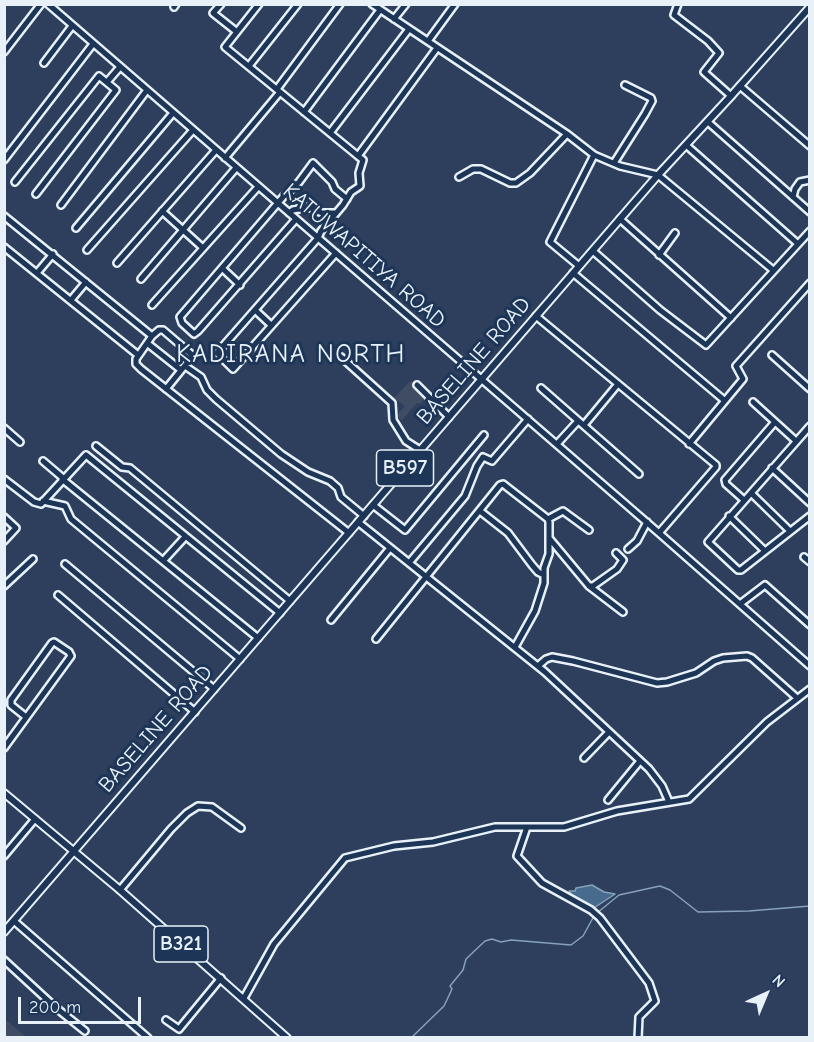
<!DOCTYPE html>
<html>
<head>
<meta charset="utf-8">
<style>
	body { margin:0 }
	#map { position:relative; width:814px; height:1042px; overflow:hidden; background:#2d3f5d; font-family:"Comic Neue",sans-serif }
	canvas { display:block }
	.frame { position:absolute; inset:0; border:6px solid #e8f1f8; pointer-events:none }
	.north { position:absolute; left:736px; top:964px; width:60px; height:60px; -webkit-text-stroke:4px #1d3557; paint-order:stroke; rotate:44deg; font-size:16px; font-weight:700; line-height:24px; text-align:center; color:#e8f1f8 }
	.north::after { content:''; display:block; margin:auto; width:21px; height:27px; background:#e8f1f8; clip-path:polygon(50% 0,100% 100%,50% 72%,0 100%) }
	.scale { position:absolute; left:18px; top:997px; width:123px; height:27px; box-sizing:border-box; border:3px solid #e8f1f8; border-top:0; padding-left:8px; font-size:18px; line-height:21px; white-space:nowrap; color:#e8f1f8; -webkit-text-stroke:4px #1d3557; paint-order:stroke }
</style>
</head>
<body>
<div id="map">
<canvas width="814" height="1042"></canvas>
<div class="frame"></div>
<div class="north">N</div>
<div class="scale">200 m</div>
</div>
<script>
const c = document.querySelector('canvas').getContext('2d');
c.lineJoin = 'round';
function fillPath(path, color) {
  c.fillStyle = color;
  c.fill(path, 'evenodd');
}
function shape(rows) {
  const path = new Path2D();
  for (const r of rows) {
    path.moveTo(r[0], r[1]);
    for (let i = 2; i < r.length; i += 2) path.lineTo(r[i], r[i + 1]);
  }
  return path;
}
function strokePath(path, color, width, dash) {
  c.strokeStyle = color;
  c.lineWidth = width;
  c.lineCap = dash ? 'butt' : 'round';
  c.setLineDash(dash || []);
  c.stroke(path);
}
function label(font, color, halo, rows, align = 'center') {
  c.font = font + ' "Comic Neue",sans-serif';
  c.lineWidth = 6;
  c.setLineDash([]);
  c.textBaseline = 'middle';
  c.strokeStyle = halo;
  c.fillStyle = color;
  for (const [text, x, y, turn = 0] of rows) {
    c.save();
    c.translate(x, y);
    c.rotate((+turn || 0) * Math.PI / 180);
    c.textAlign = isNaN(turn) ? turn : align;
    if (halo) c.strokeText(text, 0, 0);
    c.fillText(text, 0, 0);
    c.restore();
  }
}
const built = shape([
	[410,381,427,396,420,404,417,403,402,420,396,416,405,406,394,398],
	[5,1019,26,1037,5,1037]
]);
const water = shape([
	[592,885,604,892,615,894,594,908,573,897,569,891,575,891,576,888,592,885]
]);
const stream = shape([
	[597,913,619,895,660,886,670,890,698,912,749,911,810,906],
	[411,1038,444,1006,452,989,450,986,463,970,466,959,485,941,492,939,501,942,511,940,571,945,583,936,594,916]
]);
const minor = shape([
	[48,4,659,533,810,666],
	[221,4,213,13,237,32],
	[259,4,225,47,358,156,437,48],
	[372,4,567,134,594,155,620,166,658,175,773,270],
	[678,4,674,15,708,41,719,53,704,72,731,96],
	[174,7,176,4],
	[394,19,406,4],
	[428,41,455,4],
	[4,52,41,4],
	[44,63,72,26],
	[249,66,298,4],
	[107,82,120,67],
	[740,86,810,146],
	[277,89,340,4],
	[304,112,380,10],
	[708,122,810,212],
	[330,133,409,29],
	[686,145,797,243],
	[225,158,280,92],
	[4,160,93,44],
	[614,163,645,114,652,101,651,98,625,85],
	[459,177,473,169,481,169,510,183,516,183,530,173,567,134],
	[15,182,99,76,116,90,36,194],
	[793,197,795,189,800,182,810,180],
	[61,205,147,90],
	[162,211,203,248],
	[289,213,293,210,308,207,322,213,336,213],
	[4,216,152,336,136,359,136,364,141,369,349,533],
	[296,219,198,331,194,334,182,323,180,317,283,197,299,182,313,163,332,182,335,189,347,199],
	[620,219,731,318],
	[76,228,173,113],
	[4,247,138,355],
	[87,250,193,130],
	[593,251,660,310,706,345,810,231],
	[336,253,233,369,217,353,318,238,321,231,343,205,351,192,360,186,359,173,363,160,358,156],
	[659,255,675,233],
	[117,263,216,150],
	[579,266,550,242,594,155],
	[223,269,240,285],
	[37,273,53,254],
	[573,273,724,400],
	[141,279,236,168],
	[71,300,86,282],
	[152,305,258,187],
	[255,310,271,325],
	[536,316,716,465,716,467,659,533],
	[152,336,159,330,163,330,191,354,191,358,166,389],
	[147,343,181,370],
	[772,355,810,389],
	[341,357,392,403,393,420,406,441,420,450],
	[185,366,201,377,207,390,216,399,281,454,308,472,330,481,338,488,341,497,364,516],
	[417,385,449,417],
	[541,388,639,474],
	[753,402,796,441],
	[584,425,618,384],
	[810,426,708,542,738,570,741,570,810,516],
	[4,428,20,442],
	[557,444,578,421],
	[689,444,743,379,736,366,810,283],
	[96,446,122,467,130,468,290,601],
	[43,461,63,478],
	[772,468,810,503],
	[4,479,34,502,41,504,86,455,280,613],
	[62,479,258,638],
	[751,493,790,531],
	[744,500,726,484,725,480,775,422],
	[43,501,65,506,71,519,240,659],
	[373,505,405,530,484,435],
	[480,511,508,533,532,565,538,572,544,575],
	[729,516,765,551],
	[4,517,16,528,4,541],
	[548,519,563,511,589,530],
	[358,522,545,672,649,769,662,786,669,802],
	[549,538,589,586,623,612],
	[628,549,637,541,647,522],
	[804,557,810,562],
	[163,561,185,537],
	[409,563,465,496,477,466,483,457,492,461,528,419],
	[65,564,214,689],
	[4,586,33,559],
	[589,586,593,586,617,569,623,560,616,553],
	[58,595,195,712],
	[740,604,765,585,810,625],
	[331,620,390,548],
	[376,639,500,485,503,484,548,519,549,522,549,554,544,568,544,583,535,611,515,647],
	[538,666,546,659,552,657,573,661,657,683,667,682,696,673,714,661,723,658,747,656,752,658,797,698],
	[4,748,71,656,69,652,54,642,52,643,11,700,11,705,26,717],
	[584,758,609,732],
	[608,800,640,761],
	[527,827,517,856,542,883,591,910,600,918,649,983,655,1001,639,1017,638,1038],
	[4,856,35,819],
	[120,890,171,829,187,813,198,806,212,807,241,828],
	[14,921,148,1038],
	[4,960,55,1007,85,1031],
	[244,998,274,944,345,858,394,846,433,842,495,827,564,827,617,811,689,799,767,722,810,689],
	[166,1020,179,1029,221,978]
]);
const major = shape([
	[4,793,120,890,287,1038],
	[4,932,658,175,731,96,810,7]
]);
const shields = [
	[405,468,57],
	[181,944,54]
];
const shieldNames = [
	["B597",405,468],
	["B321",181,944]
];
const streetNames = [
	["KATUWAPITIYA ROAD",364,256,41],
	["BASELINE ROAD",474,361,-49],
	["BASELINE ROAD",156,729,-49]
];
const quarterNames = [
	["KADIRANA NORTH",291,355]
];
fillPath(built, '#404c64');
fillPath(water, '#476b8e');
strokePath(water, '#87a1b8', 1.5);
strokePath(stream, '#87a1b8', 1.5);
strokePath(minor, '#e8f1f8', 10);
strokePath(major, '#e8f1f8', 10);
strokePath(minor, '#1d3557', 5);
strokePath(major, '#1d3557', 6);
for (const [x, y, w] of shields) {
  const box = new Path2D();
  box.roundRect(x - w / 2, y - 18, w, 36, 4.5);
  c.fillStyle = '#1d3557';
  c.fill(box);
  strokePath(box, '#e8f1f8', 1.5);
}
label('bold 21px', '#e8f1f8', null, shieldNames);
label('22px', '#e8f1f8', '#1d3557', streetNames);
c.letterSpacing = '1.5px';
label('26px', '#e8f1f8', '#1d3557', quarterNames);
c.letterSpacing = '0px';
</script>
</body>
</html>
